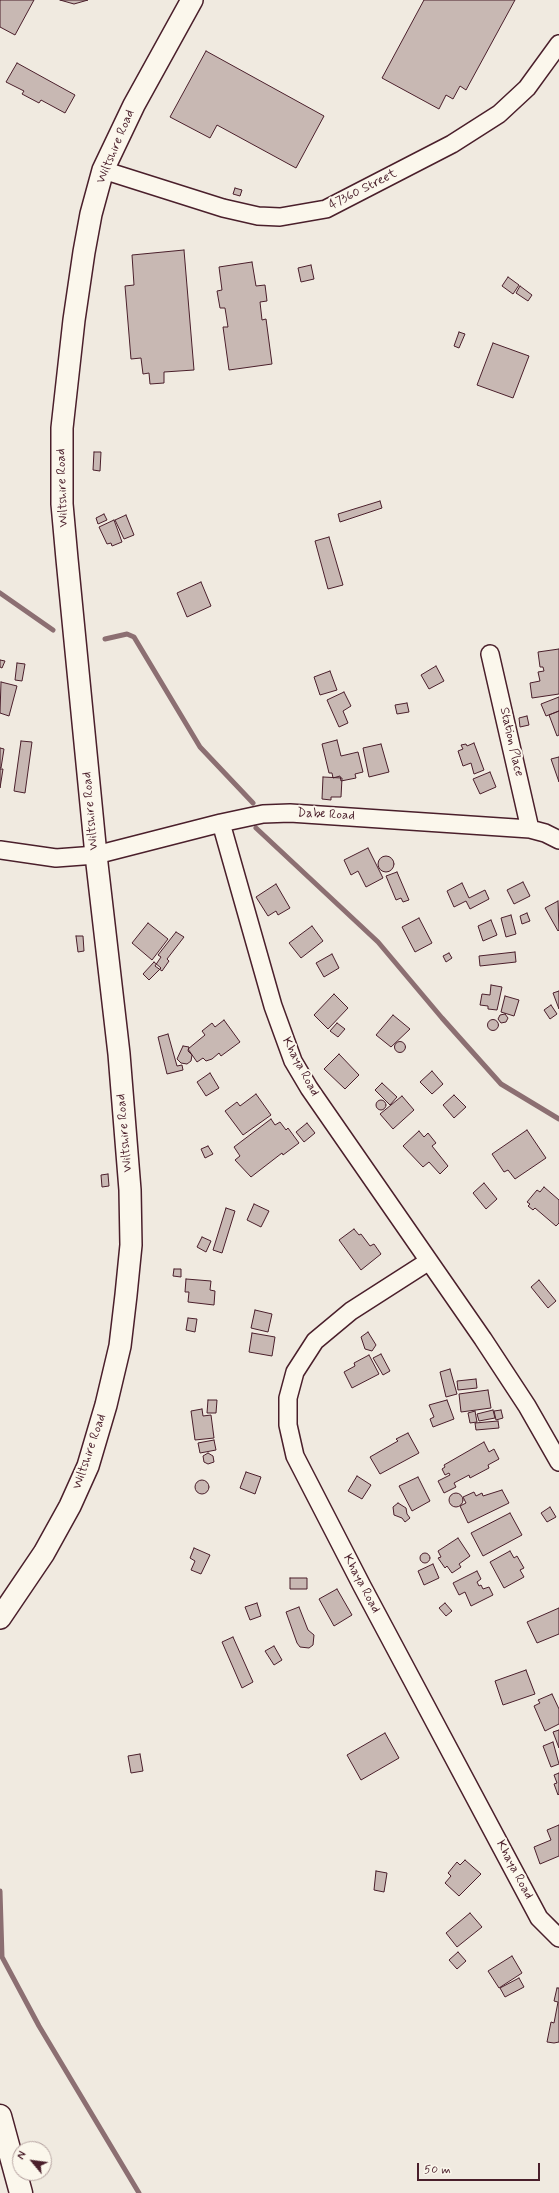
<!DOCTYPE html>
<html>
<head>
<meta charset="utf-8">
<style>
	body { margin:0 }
	#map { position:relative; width:559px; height:2193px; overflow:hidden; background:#f0eae0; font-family:Mynerve,sans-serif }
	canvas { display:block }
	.north { position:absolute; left:12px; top:2141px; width:40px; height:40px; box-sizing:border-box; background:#fbf7ec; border:1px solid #b4a19f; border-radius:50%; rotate:299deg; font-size:11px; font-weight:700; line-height:16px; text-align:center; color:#4a1f2b }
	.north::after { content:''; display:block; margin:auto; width:14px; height:18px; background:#4a1f2b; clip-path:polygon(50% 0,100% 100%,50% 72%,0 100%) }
	.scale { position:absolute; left:417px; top:2163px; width:123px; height:18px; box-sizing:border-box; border:2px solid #4a1f2b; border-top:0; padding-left:5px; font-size:12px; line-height:14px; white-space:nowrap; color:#4a1f2b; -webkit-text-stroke:3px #fbf7ec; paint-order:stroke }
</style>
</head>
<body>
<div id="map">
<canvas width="559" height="2193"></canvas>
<div class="north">N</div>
<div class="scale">50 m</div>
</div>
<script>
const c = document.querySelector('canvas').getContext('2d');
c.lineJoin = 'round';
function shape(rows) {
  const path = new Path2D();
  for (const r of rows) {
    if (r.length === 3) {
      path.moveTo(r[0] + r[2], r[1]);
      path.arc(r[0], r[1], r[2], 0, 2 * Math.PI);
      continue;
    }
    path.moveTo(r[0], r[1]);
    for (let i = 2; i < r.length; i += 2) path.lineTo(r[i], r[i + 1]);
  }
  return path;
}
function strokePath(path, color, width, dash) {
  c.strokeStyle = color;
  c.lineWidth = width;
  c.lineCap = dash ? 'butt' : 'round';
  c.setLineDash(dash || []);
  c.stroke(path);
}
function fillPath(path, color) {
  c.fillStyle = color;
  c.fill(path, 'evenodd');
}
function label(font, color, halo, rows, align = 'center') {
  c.font = font + ' Mynerve,sans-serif';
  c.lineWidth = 4;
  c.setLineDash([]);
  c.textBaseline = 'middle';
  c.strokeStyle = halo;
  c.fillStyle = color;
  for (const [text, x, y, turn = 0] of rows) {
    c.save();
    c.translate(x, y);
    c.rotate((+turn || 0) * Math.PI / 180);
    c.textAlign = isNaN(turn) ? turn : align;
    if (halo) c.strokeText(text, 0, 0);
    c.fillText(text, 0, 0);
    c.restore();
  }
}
const stream = shape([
	[0,593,53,630],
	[105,639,127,634,134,637,200,747,253,803],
	[256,828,378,942,442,1018,501,1084,559,1119],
	[0,1891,2,1957,39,2026,139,2193]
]);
const building = shape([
	[0,0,34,0,15,35,0,27,0,0],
	[60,0,88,0,74,4,60,0],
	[424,0,515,0,466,90,460,86,453,99,446,95,439,109,382,78,424,0],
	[206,51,324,116,296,168,217,125,210,138,170,117,206,51],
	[17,63,75,95,65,113,41,100,39,103,22,94,24,91,6,82,17,63],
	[235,188,242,190,240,196,233,194,235,188],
	[184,250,194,370,164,372,164,383,150,384,149,373,143,374,141,358,131,359,125,286,134,285,132,255,184,250],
	[252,262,256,286,265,285,267,301,260,302,262,320,266,319,272,364,229,370,223,327,228,327,225,308,220,308,217,291,222,290,219,267,252,262],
	[311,265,314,279,301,282,298,268,311,265],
	[508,277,519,285,513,294,502,286,508,277],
	[520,286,532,295,528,301,516,293,520,286],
	[459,332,465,334,459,348,454,346,459,332],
	[493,343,529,356,513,398,477,385,493,343],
	[94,452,101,452,100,471,93,470,94,452],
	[380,501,382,508,340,522,338,514,380,501],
	[104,514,107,520,98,524,96,518,104,514],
	[126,515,134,535,124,539,115,520,126,515],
	[114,520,122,542,112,546,111,543,107,544,99,527,114,520],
	[329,537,343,585,328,589,315,541,329,537],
	[201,582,211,606,187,617,177,593,201,582],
	[559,649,559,694,532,698,530,683,540,681,538,672,544,671,543,667,540,667,538,652,559,649],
	[0,660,5,661,2,668,0,667,0,660],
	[17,663,25,664,22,681,15,680,17,663],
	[436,666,444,681,429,689,421,675,436,666],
	[330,671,337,690,320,695,314,677,330,671],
	[1,682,17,686,9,716,0,713,1,682],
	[344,692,351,706,343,711,348,723,339,727,327,700,344,692],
	[559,697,559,711,546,716,541,704,559,697],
	[407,703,409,712,397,714,395,705,407,703],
	[559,711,559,735,557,736,549,715,559,711],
	[527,716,529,725,520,727,519,718,527,716],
	[337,740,341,756,358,752,363,772,355,774,356,778,341,781,340,776,333,778,332,773,329,773,322,744,337,740],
	[21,741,32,742,25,793,14,791,21,741],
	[474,743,484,770,474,774,471,763,463,766,458,751,463,749,461,745,466,744,467,746,474,743],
	[381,744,389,772,369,777,363,748,381,744],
	[0,748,4,749,1,768,0,768,0,748],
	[559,757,559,782,551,759,559,757],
	[0,769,3,769,0,788,0,769],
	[490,772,496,787,480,794,473,779,490,772],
	[323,777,342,778,341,797,331,797,331,800,322,799,323,777],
	[368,848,383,878,366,887,358,871,351,875,344,860,368,848],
	[386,864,8],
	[397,872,409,900,403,902,401,898,396,900,386,876,397,872],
	[523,882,530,896,514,904,507,890,523,882],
	[462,883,469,898,485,890,489,899,470,909,466,901,454,907,447,891,462,883],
	[276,884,290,908,278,915,276,911,268,916,256,897,276,884],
	[558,901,559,930,558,931,545,908,558,901],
	[527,913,530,921,522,924,520,916,527,913],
	[511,915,516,934,506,937,501,918,511,915],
	[419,918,432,943,415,952,402,927,419,918],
	[491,920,497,935,483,941,478,926,491,920],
	[148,923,168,939,152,960,132,943,148,923],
	[312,926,323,941,301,958,289,943,312,926],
	[176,932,184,937,167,959,169,961,162,971,155,966,161,957,158,955,176,932],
	[76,936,83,936,84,951,78,952,76,936],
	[515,952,516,962,480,966,479,956,515,952],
	[449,953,452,958,446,962,443,956,449,953],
	[332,954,339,968,324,977,316,963,332,954],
	[154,962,161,968,149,980,143,974,154,962],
	[491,985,502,987,497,1010,488,1009,488,1006,480,1005,482,994,490,995,491,985],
	[559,991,559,1009,553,993,559,991],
	[334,994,348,1008,328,1029,314,1015,334,994],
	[505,996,519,1000,514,1016,501,1012,505,996],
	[551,1005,557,1014,550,1019,544,1010,551,1005],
	[505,1014,508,1018,506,1022,501,1023,498,1019,500,1015,505,1014],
	[393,1015,410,1029,391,1047,376,1035,393,1015],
	[493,1025,5.5],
	[224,1020,240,1042,221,1056,219,1053,212,1059,206,1061,203,1058,197,1062,188,1049,205,1035,202,1031,212,1023,215,1027,224,1020],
	[337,1023,345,1029,338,1037,330,1031,337,1023],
	[168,1034,177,1066,182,1065,183,1070,167,1074,158,1037,168,1034],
	[400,1047,5.5],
	[183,1046,189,1047,188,1051,192,1055,191,1061,187,1064,181,1063,177,1059,183,1046],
	[339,1054,359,1075,345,1089,324,1069,339,1054],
	[432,1071,443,1084,432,1094,420,1082,432,1071],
	[210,1073,219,1088,206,1096,197,1082,210,1073],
	[382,1083,397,1097,390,1105,375,1090,382,1083],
	[256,1094,271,1115,243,1135,225,1111,237,1102,240,1106,256,1094],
	[454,1095,466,1107,454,1118,443,1105,454,1095],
	[402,1096,414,1110,393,1129,380,1114,402,1096],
	[381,1105,5],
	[271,1119,275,1125,280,1122,286,1130,288,1128,299,1143,283,1155,282,1153,251,1177,235,1160,240,1156,234,1147,271,1119],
	[307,1123,315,1133,304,1142,296,1132,307,1123],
	[527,1130,546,1158,515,1179,508,1170,504,1172,492,1154,527,1130],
	[419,1131,424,1137,428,1133,436,1143,432,1146,448,1166,440,1174,429,1162,423,1167,403,1146,419,1131],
	[208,1146,213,1154,205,1158,201,1149,208,1146],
	[108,1174,109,1186,102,1187,101,1175,108,1174],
	[484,1183,497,1199,486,1209,473,1193,484,1183],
	[544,1187,559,1200,559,1223,556,1226,535,1208,533,1210,528,1206,530,1204,527,1202,537,1190,540,1192,544,1187],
	[254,1204,269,1211,261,1227,247,1220,254,1204],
	[226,1208,235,1211,222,1253,213,1250,226,1208],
	[354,1229,359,1235,361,1234,370,1246,374,1244,381,1254,361,1270,339,1240,354,1229],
	[202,1237,211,1241,206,1252,197,1247,202,1237],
	[174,1269,181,1269,181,1277,173,1276,174,1269],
	[186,1279,211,1281,210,1290,215,1291,214,1305,188,1302,189,1292,185,1292,186,1279],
	[539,1280,556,1301,548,1308,531,1287,539,1280],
	[255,1310,272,1314,268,1332,251,1328,255,1310],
	[188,1318,197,1319,195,1332,186,1330,188,1318],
	[368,1332,376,1345,372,1351,365,1349,361,1337,368,1332],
	[252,1333,275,1337,272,1356,249,1352,252,1333],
	[381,1354,390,1371,383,1375,373,1358,381,1354],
	[369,1355,379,1374,352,1388,344,1372,355,1366,354,1363,369,1355],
	[450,1369,457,1394,446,1397,440,1372,450,1369],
	[476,1379,477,1388,458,1390,457,1381,476,1379],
	[488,1390,491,1408,461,1412,459,1394,488,1390],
	[208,1400,217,1400,216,1413,207,1413,208,1400],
	[447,1400,454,1419,433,1427,430,1419,434,1417,429,1405,447,1400],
	[202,1409,203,1416,211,1415,214,1438,195,1440,191,1411,202,1409],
	[493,1410,495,1418,479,1421,477,1414,493,1410],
	[501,1410,503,1418,496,1420,494,1411,501,1410],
	[475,1411,477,1422,470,1423,468,1413,475,1411],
	[498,1421,499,1428,476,1430,475,1423,498,1421],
	[408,1433,419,1453,380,1474,370,1457,398,1441,396,1439,408,1433],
	[214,1440,216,1450,200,1453,198,1443,214,1440],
	[484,1442,489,1452,494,1449,499,1459,488,1465,489,1468,470,1478,469,1475,454,1483,456,1487,444,1493,438,1481,450,1475,449,1473,445,1475,442,1469,445,1467,444,1465,484,1442],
	[208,1453,213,1456,214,1462,208,1464,204,1462,203,1456,208,1453],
	[246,1472,261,1477,255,1494,240,1488,246,1472],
	[357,1476,371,1485,362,1499,348,1491,357,1476],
	[418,1477,430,1501,412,1511,399,1486,418,1477],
	[202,1487,7],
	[502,1490,509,1503,468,1523,460,1506,466,1503,463,1497,474,1492,476,1496,482,1493,483,1496,502,1490],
	[456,1500,7],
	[398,1503,406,1508,407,1514,410,1518,405,1522,402,1518,394,1515,393,1507,398,1503],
	[550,1507,556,1517,547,1522,541,1513,550,1507],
	[510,1513,522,1535,483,1556,471,1533,510,1513],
	[458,1538,470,1556,459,1564,461,1567,452,1573,447,1566,445,1568,438,1558,441,1557,438,1551,458,1538],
	[194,1548,210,1555,201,1574,191,1570,195,1561,190,1558,194,1548],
	[510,1551,514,1558,517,1556,524,1568,520,1570,524,1577,504,1588,490,1562,510,1551],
	[425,1558,5],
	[433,1564,439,1578,424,1585,418,1571,433,1564],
	[477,1571,481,1579,477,1582,479,1586,481,1585,483,1589,489,1587,493,1595,471,1606,465,1592,459,1595,453,1583,477,1571],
	[290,1578,307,1578,307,1589,290,1589,290,1578],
	[337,1589,352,1615,334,1626,319,1599,337,1589],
	[257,1603,261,1616,250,1620,245,1607,257,1603],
	[445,1603,452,1611,446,1616,439,1608,445,1603],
	[299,1607,308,1630,314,1635,313,1645,309,1648,300,1647,297,1643,286,1612,299,1607],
	[559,1608,559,1634,537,1643,527,1622,559,1608],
	[233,1637,253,1682,242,1688,222,1642,233,1637],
	[274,1646,282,1660,274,1665,265,1651,274,1646],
	[526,1670,535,1694,503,1705,495,1681,526,1670],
	[552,1694,559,1709,559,1724,545,1731,534,1706,540,1703,538,1700,552,1694],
	[559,1730,559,1748,553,1732,559,1730],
	[385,1733,399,1758,361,1780,347,1755,385,1733],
	[553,1742,559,1764,551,1767,543,1746,553,1742],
	[140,1754,143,1771,131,1773,128,1756,140,1754],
	[559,1773,559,1794,558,1795,554,1784,557,1783,554,1775,559,1773],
	[559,1825,559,1856,540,1864,534,1847,551,1840,547,1830,559,1825],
	[465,1860,481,1874,459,1896,445,1883,451,1876,448,1873,457,1862,460,1865,465,1860],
	[376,1871,387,1873,384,1892,374,1890,376,1871],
	[470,1913,482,1927,457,1947,446,1933,470,1913],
	[458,1952,466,1961,457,1969,449,1960,458,1952],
	[512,1956,522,1973,499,1988,488,1971,512,1956],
	[519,1978,524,1987,505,1997,500,1988,519,1978],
	[557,1988,559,1988,559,2042,554,2043,547,2042,551,2022,554,2023,558,2002,554,2001,557,1988]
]);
const minor = shape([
	[103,170,223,208,258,216,280,217,326,209,452,144,499,114,527,88,559,44],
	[490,654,530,829],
	[221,823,273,1006,293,1061,309,1088,483,1339,527,1406,559,1462],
	[0,850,56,858,96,855,221,823,263,814,290,813,530,829,545,833,559,840],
	[429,1261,351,1311,315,1341,295,1372,288,1398,288,1425,295,1456,362,1586,539,1918,559,1938]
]);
const tertiary = shape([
	[0,1618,44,1553,70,1506,88,1466,106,1405,120,1346,126,1295,131,1245,130,1190,119,1054,96,855,67,559,62,504,62,428,74,320,84,252,91,214,103,170,134,105,192,0]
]);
const trunk = shape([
	[0,2116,21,2193]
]);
const streetNames = [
	["Wiltshire Road",116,147,-67],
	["47360 Street",363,190,-27],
	["Wiltshire Road",63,488,-92],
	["Station Place",511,742,77],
	["Wiltshire Road",91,811,-95],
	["Dabe Road",326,815,3],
	["Khaya Road",300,1067,62],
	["Wiltshire Road",125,1133,-95],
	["Wiltshire Road",90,1452,-71],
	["Khaya Road",361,1584,62],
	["Khaya Road",514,1870,62]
];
strokePath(stream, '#8c6f72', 5);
fillPath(building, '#c8b8b3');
strokePath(building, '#4a1f2b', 1);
strokePath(minor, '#4a1f2b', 20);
strokePath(tertiary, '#4a1f2b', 24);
strokePath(trunk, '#4a1f2b', 25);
strokePath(minor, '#fbf7ec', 17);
strokePath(tertiary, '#fbf7ec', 21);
strokePath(trunk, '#fbf7ec', 22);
label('13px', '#4a1f2b', '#fbf7ec', streetNames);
</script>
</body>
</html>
